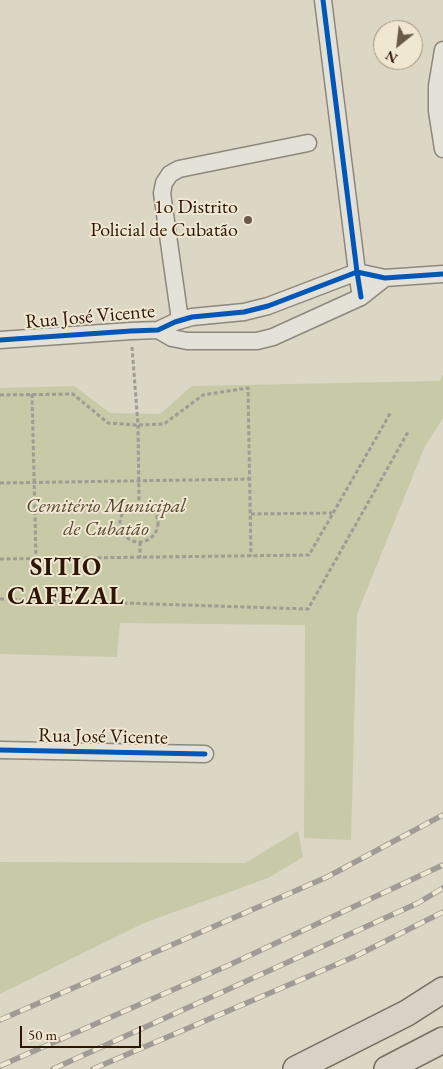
<!DOCTYPE html>
<html>
<head>
<meta charset="utf-8">
<style>
	body { margin:0 }
	#map { position:relative; width:443px; height:1069px; overflow:hidden; background:#dcd6c4; font-family:"EB Garamond",serif }
	canvas { display:block }
	.north { position:absolute; left:373px; top:20px; width:50px; height:50px; box-sizing:border-box; background:#efe7d2; border:1px solid #a19380; border-radius:50%; rotate:209deg; font-size:14px; font-weight:700; line-height:20px; text-align:center; color:#2d1504 }
	.north::after { content:''; display:block; margin:auto; width:18px; height:22px; background:#6a5947; clip-path:polygon(50% 0,100% 100%,50% 72%,0 100%) }
	.scale { position:absolute; left:20px; top:1026px; width:121px; height:22px; box-sizing:border-box; border:2px solid #2d1504; border-top:0; padding-left:6px; font-size:15px; line-height:18px; white-space:nowrap; color:#2d1504; -webkit-text-stroke:4px #efe7d2; paint-order:stroke }
</style>
</head>
<body>
<div id="map">
<canvas width="443" height="1069"></canvas>
<div class="north">N</div>
<div class="scale">50 m</div>
</div>
<script>
const c = document.querySelector('canvas').getContext('2d');
c.lineJoin = 'round';
function fillPath(path, color) {
  c.fillStyle = color;
  c.fill(path, 'evenodd');
}
function shape(rows) {
  const path = new Path2D();
  for (const r of rows) {
    if (r.length === 3) {
      path.moveTo(r[0] + r[2], r[1]);
      path.arc(r[0], r[1], r[2], 0, 2 * Math.PI);
      continue;
    }
    path.moveTo(r[0], r[1]);
    for (let i = 2; i < r.length; i += 2) path.lineTo(r[i], r[i + 1]);
  }
  return path;
}
function strokePath(path, color, width, dash) {
  c.strokeStyle = color;
  c.lineWidth = width;
  c.lineCap = dash ? 'butt' : 'round';
  c.setLineDash(dash || []);
  c.stroke(path);
}
function label(font, color, halo, rows, align = 'center') {
  c.font = font + ' "EB Garamond",serif';
  c.lineWidth = 4;
  c.setLineDash([]);
  c.textBaseline = 'middle';
  c.strokeStyle = halo;
  c.fillStyle = color;
  for (const [text, x, y, turn = 0] of rows) {
    c.save();
    c.translate(x, y);
    c.rotate((+turn || 0) * Math.PI / 180);
    c.textAlign = isNaN(turn) ? turn : align;
    if (halo) c.strokeText(text, 0, 0);
    c.fillText(text, 0, 0);
    c.restore();
  }
}
const green = shape([
	[443,374,443,418,425,446,357,614,351,840,304,838,305,625,120,623,117,657,0,654,0,388,74,386,110,413,160,414,192,386,440,381],
	[298,831,303,857,268,878,144,923,0,994,0,862,245,863]
]);
const path = shape([
	[132,347,138,425,139,503],
	[32,394,36,558],
	[0,395,73,394,108,423,138,425,164,424,203,395,248,388,251,556],
	[0,483,251,479],
	[139,523,19],
	[251,514,332,513],
	[140,542,140,558],
	[0,559,309,555,391,412],
	[0,599,308,609,408,432]
]);
const minor = shape([
	[323,0,357,272,361,297],
	[443,50,437,86,437,111,443,149],
	[180,320,162,193,164,183,170,174,179,169,308,143],
	[158,330,172,338,187,341,257,341,273,337,361,297,385,278],
	[0,340,131,331,158,330,175,322,192,317,244,312,268,306,357,272,385,278,443,274],
	[0,750,205,754]
]);
const highway = shape([
	[296,1069,407,1013,443,990],
	[387,1069,443,1040]
]);
const rail = shape([
	[0,1020,327,877,443,815],
	[0,1066,227,966,443,865],
	[53,1069,418,903,443,888],
	[93,1069,356,956,443,912]
]);
const cycleway = shape([
	[323,0,357,272,361,297],
	[0,340,131,331,158,330,175,322,192,317,244,312,268,306,357,272,385,278,443,274],
	[0,750,205,754]
]);
const markers = [
	[248,220,5,"#6a5947"]
];
const poiNames = [
	["1o Distrito",238,208],
	["Policial de Cubatão",238,231]
];
const streetNames = [
	["Rua José Vicente",90,317,-5],
	["Rua José Vicente",103,737,1]
];
const parkNames = [
	["Cemitério Municipal",106,507],
	["de Cubatão",106,530]
];
const districtNames = [
	["SITIO",66,568],
	["CAFEZAL",66,597]
];
fillPath(green, '#c7c9a7');
strokePath(minor, '#8e877b', 19);
strokePath(highway, '#756d62', 28);
strokePath(path, '#a09b94', 3, [4, 2.5]);
strokePath(minor, '#e4e1d8', 16);
strokePath(highway, '#d9d1c3', 25);
strokePath(rail, '#a09b94', 5.5);
strokePath(rail, '#efe7d2', 4, [11]);
strokePath(cycleway, '#0057b8', 5);
for (const [x, y, r, color] of markers) {
  const dot = new Path2D();
  dot.arc(x, y, r, 0, 2 * Math.PI);
  c.fillStyle = color;
  c.fill(dot);
  strokePath(dot, '#efe7d2', 2);
}
label('20px', '#2d1504', '#efe7d2', poiNames, 'right');
label('20px', '#2d1504', '#efe7d2', streetNames);
label('italic 20px', '#56482e', '#efe7d2', parkNames);
c.letterSpacing = '1px';
label('bold 25px', '#2d1504', '#efe7d2', districtNames);
c.letterSpacing = '0px';
</script>
</body>
</html>
